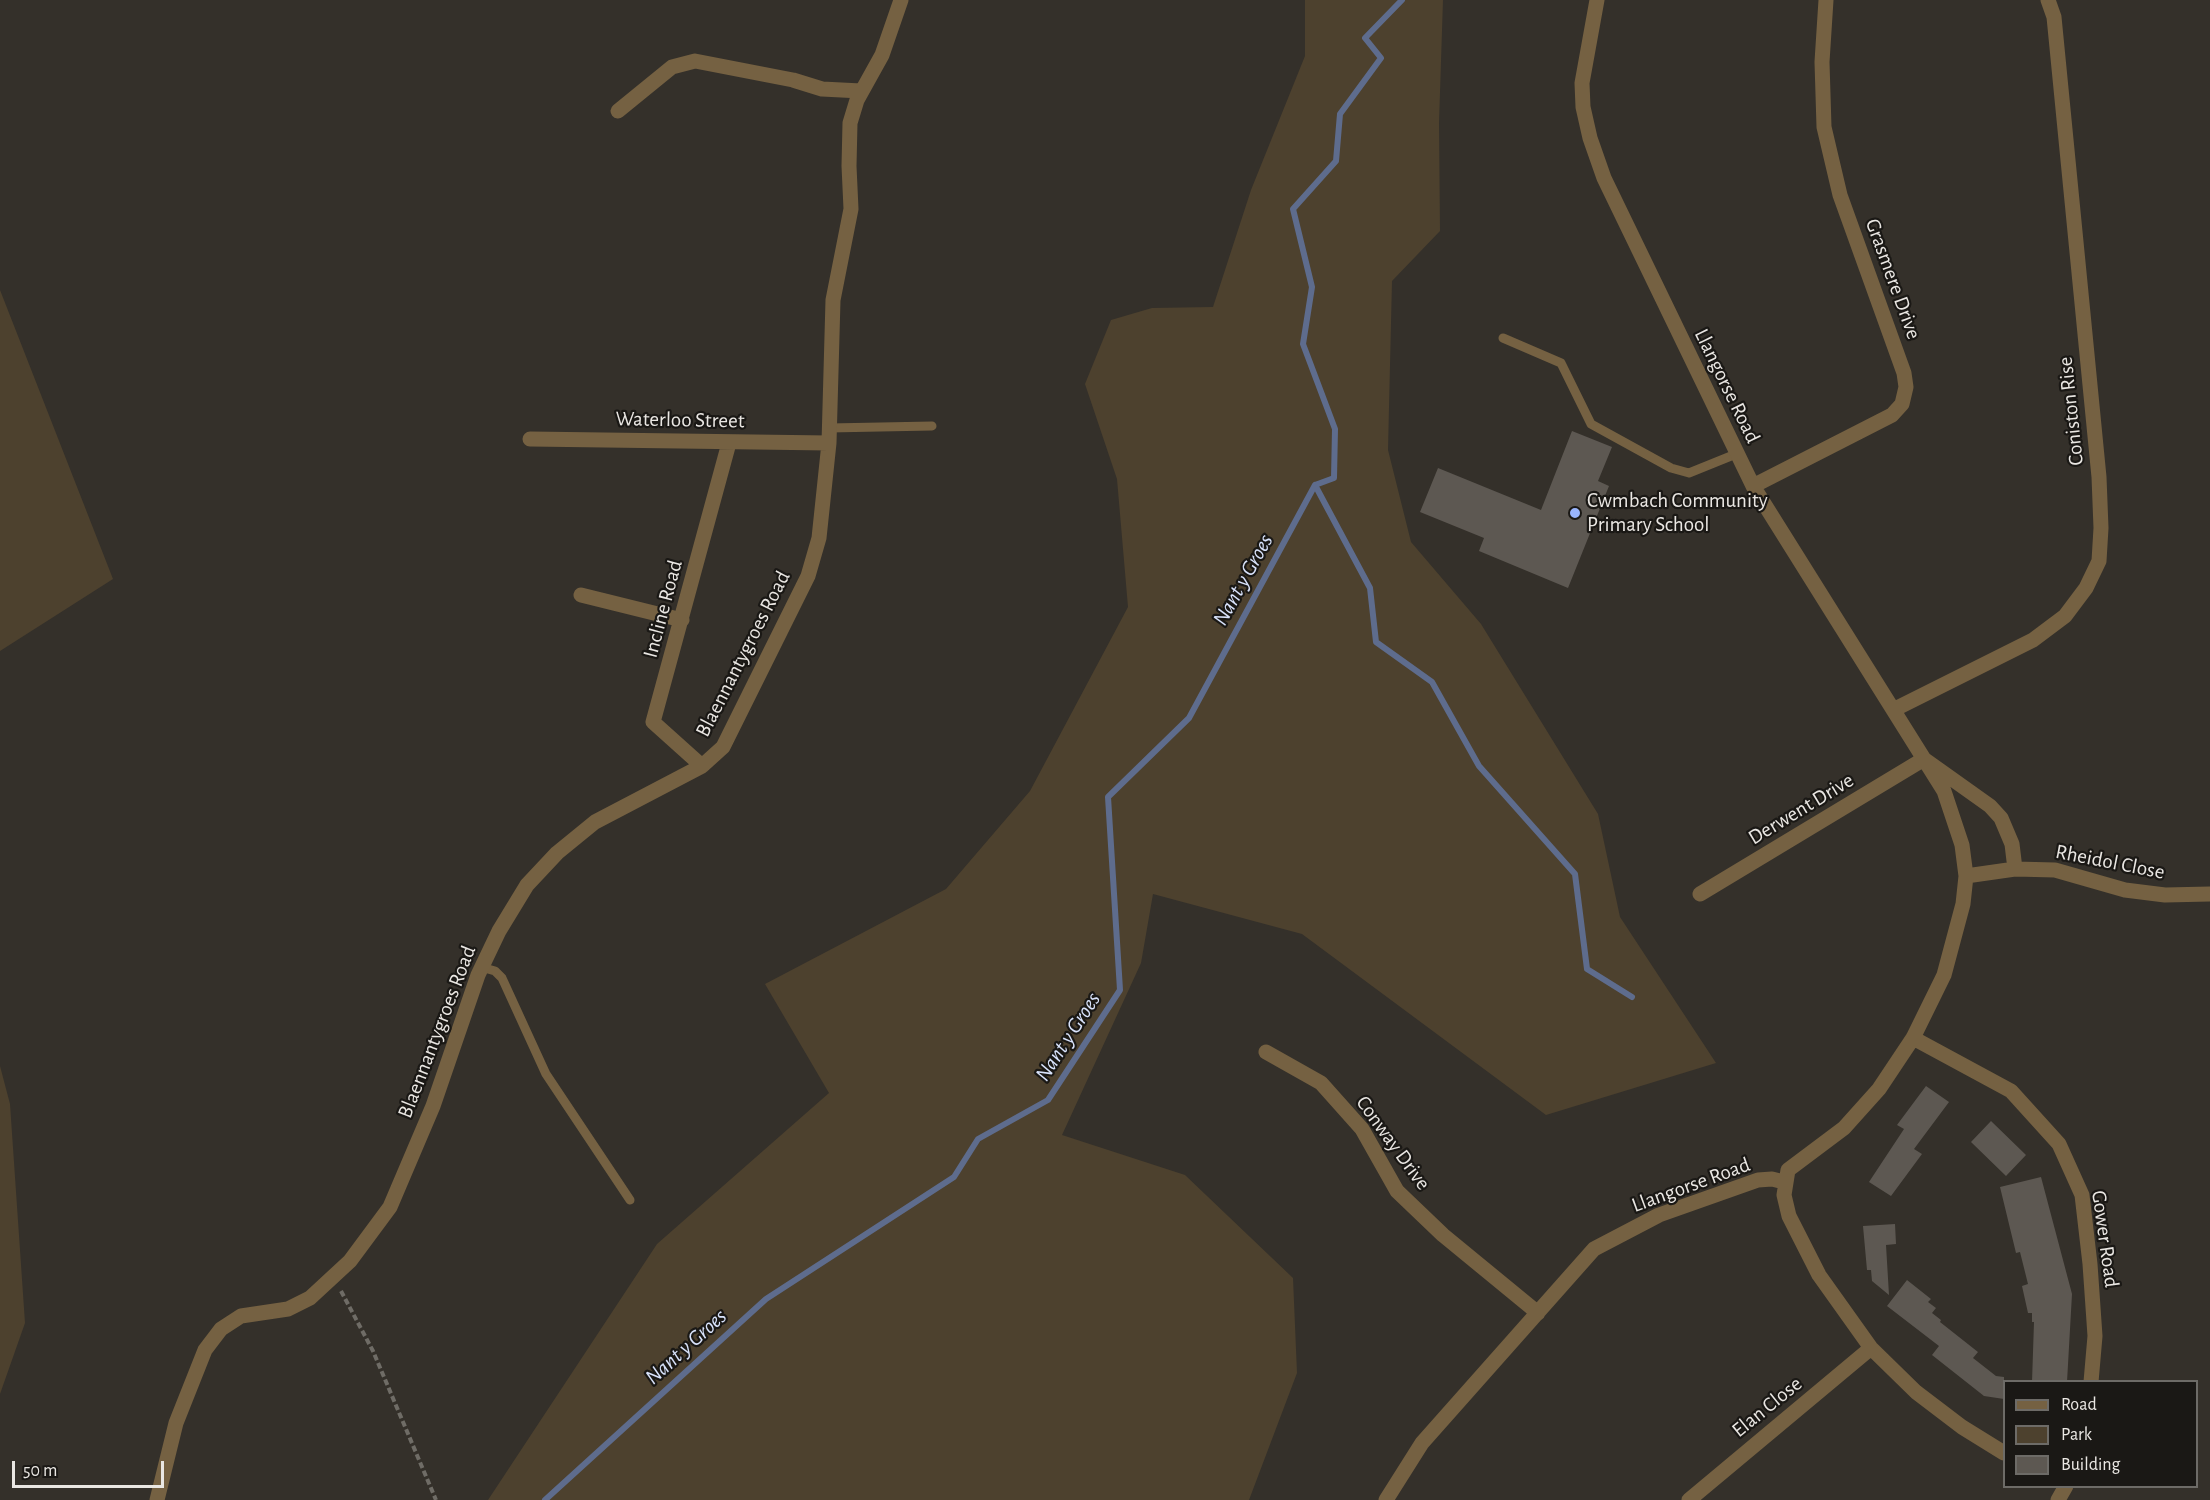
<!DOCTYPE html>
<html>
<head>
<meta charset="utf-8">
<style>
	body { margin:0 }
	#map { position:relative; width:2210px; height:1500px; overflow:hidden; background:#34302a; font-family:"Alegreya Sans",sans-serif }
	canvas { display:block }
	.legend { position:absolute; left:2003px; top:1380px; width:195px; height:108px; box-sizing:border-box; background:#1a1815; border:2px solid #6d6b67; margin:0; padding:8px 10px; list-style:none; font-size:18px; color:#eae7e3 }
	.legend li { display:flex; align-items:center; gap:12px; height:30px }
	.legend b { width:30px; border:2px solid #6d6b67 }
	.scale { position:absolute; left:12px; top:1461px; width:152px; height:27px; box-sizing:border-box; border:3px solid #eae7e3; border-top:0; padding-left:8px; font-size:18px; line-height:21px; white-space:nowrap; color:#eae7e3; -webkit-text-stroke:4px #1a1815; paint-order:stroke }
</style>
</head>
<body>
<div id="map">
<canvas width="2210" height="1500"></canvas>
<ul class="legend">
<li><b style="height:8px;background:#756142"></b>Road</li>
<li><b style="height:16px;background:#4d412e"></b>Park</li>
<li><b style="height:16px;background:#5d5852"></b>Building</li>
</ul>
<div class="scale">50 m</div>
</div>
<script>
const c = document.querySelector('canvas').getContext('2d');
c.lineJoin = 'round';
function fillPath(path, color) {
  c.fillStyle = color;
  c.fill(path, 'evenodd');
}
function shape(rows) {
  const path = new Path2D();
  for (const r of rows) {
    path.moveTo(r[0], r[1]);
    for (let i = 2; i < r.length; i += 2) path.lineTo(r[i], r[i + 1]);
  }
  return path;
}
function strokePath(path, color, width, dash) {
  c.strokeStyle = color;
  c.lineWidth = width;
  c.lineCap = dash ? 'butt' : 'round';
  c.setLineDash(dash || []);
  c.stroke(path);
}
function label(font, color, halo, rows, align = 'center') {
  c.font = font + ' "Alegreya Sans",sans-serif';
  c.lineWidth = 4.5;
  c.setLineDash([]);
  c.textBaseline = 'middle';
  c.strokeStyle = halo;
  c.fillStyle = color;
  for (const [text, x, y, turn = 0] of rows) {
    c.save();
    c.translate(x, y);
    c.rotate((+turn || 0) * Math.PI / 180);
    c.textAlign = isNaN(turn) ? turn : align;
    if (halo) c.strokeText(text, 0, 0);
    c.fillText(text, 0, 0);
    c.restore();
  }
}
const green = shape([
	[1305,0,1443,0,1439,123,1440,231,1392,281,1388,450,1411,542,1481,624,1598,814,1620,917,1716,1063,1546,1115,1302,934,1153,894,1141,963,1062,1135,1185,1175,1293,1278,1297,1373,1249,1500,488,1500,657,1244,829,1093,765,984,946,889,1030,791,1128,607,1117,479,1085,384,1111,320,1152,308,1213,307,1251,190,1305,56],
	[0,290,113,579,0,651],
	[0,1066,10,1104,25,1323,0,1394]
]);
const stream = shape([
	[1402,0,1365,38,1381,58,1340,114,1336,161,1293,209,1312,287,1303,344,1335,429,1334,478,1315,485,1370,588,1376,642,1432,682,1479,766,1575,874,1587,969,1632,997],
	[545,1500,766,1299,954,1177,978,1139,1048,1100,1120,990,1108,797,1189,718,1315,485]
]);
const building = shape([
	[1572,431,1612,447,1598,481,1609,486,1568,588,1479,551,1484,538,1420,512,1438,468,1541,510],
	[1926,1086,1949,1102,1914,1149,1922,1154,1891,1196,1869,1182,1904,1129,1897,1125],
	[1991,1121,2026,1155,2006,1176,1971,1142],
	[2041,1177,2072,1294,2067,1382,2032,1382,2034,1322,2032,1322,2032,1313,2028,1313,2022,1286,2028,1284,2020,1252,2016,1253,2000,1187],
	[1895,1224,1896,1244,1886,1245,1889,1295,1872,1281,1871,1270,1867,1270,1863,1226],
	[1907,1280,1931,1299,1928,1302,1936,1308,1932,1313,1941,1320,1940,1322,1978,1352,1973,1358,1996,1376,2004,1377,2004,1399,1984,1396,1932,1355,1939,1346,1887,1306]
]);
const path = shape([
	[341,1291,373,1351,436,1500]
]);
const service = shape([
	[1503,338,1561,363,1591,424,1671,468,1689,473,1736,454],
	[829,428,932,426],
	[481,967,495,971,502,978,546,1074,630,1200]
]);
const minor = shape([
	[1597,0,1582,83,1583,107,1590,138,1604,178,1753,486,1944,791,1962,845,1966,876,1963,904,1944,975,1913,1038,1879,1089,1844,1128,1788,1170,1784,1195,1789,1216,1819,1275,1871,1348,1916,1392,1962,1427,2004,1453],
	[618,111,672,67,695,61,793,80,822,89,861,91],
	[530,439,829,443],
	[1753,486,1892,415,1902,404,1906,387,1904,373,1840,195,1824,127,1822,62,1826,0],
	[581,595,682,620],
	[1895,709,2033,640,2065,616,2086,588,2099,561,2101,528,2099,477,2054,17,2048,0],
	[702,766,653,722,729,443],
	[1966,876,2015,869,2055,870,2125,890,2165,895,2210,894],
	[1700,894,1924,759,1990,806,2001,818,2012,844,2015,869],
	[1913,1038,2011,1091,2059,1144,2082,1195,2090,1264,2095,1336,2091,1382],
	[1266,1052,1321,1083,1362,1129,1397,1191,1443,1235,1538,1313],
	[157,1500,176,1423,205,1350,221,1329,241,1316,288,1309,310,1298,350,1261,390,1207,433,1106,478,975,499,931,527,885,557,853,595,822,702,766,723,747,808,576,819,538,829,443,833,300,851,209,849,166,850,123,857,100,882,55,901,0],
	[1386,1500,1422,1443,1594,1249,1659,1215,1758,1180,1772,1179,1784,1182],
	[1689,1500,1871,1348],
	[2058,1500,2066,1486]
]);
const markers = [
	[1575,513,6,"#99b5fd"]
];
const streetNames = [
	["Grasmere Drive",1893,279,70],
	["Llangorse Road",1727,386,64],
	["Coniston Rise",2071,411,-96],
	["Waterloo Street",680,420,1],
	["Incline Road",663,609,-75],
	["Blaennantygroes Road",743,654,-63],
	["Derwent Drive",1801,809,-31],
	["Rheidol Close",2110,862,11],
	["Blaennantygroes Road",437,1032,-69],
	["Conway Drive",1393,1143,54],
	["Llangorse Road",1691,1185,-20],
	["Gower Road",2105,1239,82],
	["Elan Close",1767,1407,-39]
];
const poiNames = [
	["Cwmbach Community",1587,501],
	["Primary School",1587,525]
];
const waterNames = [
	["Nant y Groes",1243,580,-61],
	["Nant y Groes",1068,1037,-57],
	["Nant y Groes",686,1347,-42]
];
fillPath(green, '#4d412e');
strokePath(stream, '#5e6c8d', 6);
fillPath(building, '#5d5852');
strokePath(path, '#6f6c66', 4, [6, 3]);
strokePath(service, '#756142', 9);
strokePath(minor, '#756142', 15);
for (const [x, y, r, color] of markers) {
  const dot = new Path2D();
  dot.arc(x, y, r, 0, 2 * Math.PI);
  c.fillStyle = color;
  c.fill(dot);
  strokePath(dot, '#1a1815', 2);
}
label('21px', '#eae7e3', '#1a1815', streetNames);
label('21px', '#eae7e3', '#1a1815', poiNames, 'left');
label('italic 22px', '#d9e3fb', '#1a1815', waterNames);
</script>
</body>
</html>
